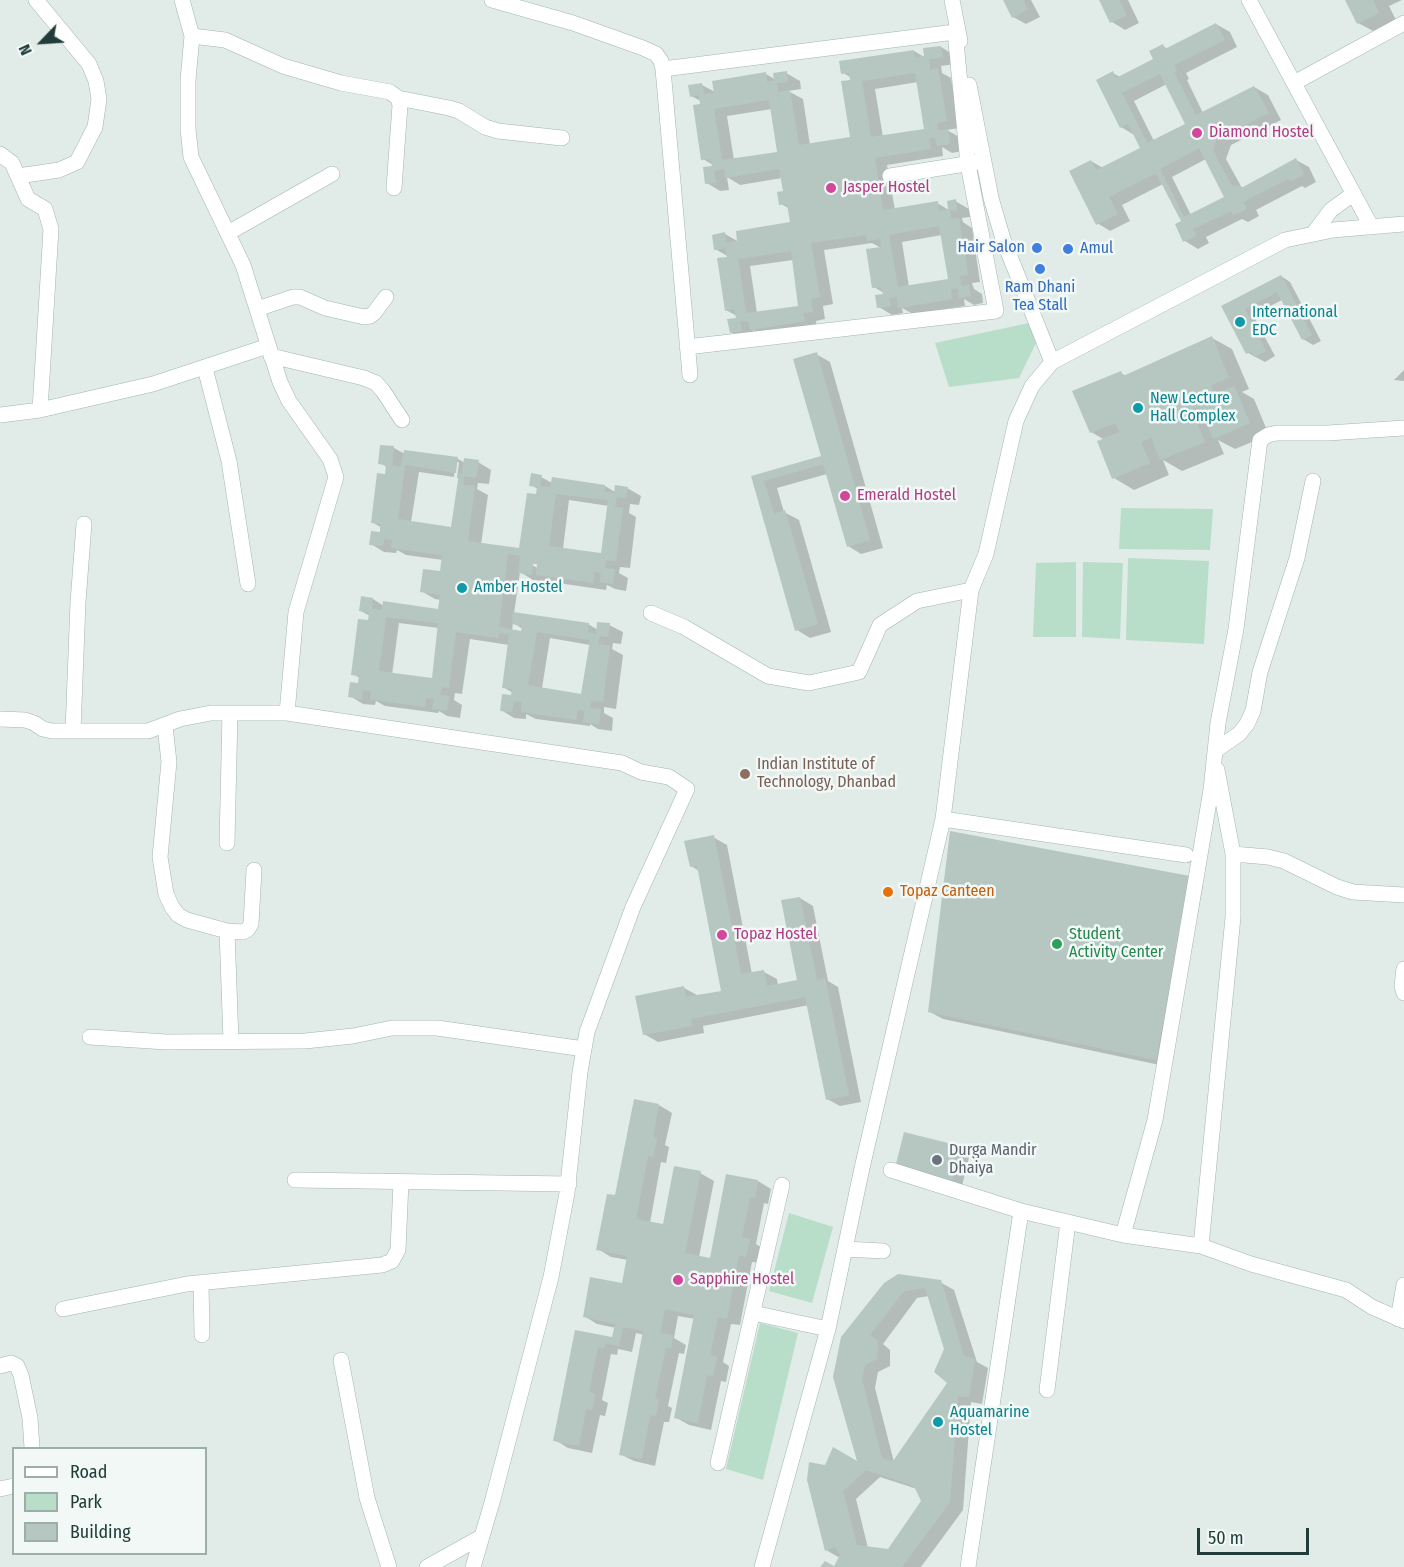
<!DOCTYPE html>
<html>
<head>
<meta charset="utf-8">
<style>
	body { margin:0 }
	#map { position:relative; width:1404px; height:1567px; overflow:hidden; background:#e1ece9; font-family:"Fira Sans Condensed",sans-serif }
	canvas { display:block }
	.legend { position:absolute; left:12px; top:1447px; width:195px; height:108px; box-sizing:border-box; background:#f1f8f6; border:2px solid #9dadab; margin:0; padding:8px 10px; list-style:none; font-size:18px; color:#203d3a }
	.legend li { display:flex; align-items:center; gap:12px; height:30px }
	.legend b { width:30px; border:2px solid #9dadab }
	.north { position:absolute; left:12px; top:12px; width:60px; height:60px; -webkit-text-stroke:4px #f1f8f6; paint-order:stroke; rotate:245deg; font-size:16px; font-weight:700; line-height:24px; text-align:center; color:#203d3a }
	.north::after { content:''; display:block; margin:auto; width:21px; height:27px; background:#203d3a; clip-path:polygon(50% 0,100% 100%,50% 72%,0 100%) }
	.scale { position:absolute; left:1197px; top:1528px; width:112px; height:27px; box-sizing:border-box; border:3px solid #203d3a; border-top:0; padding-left:8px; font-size:18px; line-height:21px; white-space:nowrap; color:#203d3a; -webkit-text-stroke:4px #f1f8f6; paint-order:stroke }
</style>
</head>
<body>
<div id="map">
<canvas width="1404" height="1567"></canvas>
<ul class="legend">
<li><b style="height:8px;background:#fff"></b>Road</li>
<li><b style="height:16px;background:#b8dec9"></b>Park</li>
<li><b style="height:16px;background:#b6c7c2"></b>Building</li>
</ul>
<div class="north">N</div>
<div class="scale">50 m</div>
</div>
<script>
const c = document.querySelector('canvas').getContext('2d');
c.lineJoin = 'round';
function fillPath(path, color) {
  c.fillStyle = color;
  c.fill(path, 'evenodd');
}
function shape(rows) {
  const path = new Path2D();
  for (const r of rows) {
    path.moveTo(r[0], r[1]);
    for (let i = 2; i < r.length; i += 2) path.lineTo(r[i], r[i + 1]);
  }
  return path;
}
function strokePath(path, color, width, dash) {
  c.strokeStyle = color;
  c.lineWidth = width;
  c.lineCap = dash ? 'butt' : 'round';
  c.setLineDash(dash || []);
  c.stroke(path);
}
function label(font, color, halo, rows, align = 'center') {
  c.font = font + ' "Fira Sans Condensed",sans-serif';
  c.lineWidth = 5;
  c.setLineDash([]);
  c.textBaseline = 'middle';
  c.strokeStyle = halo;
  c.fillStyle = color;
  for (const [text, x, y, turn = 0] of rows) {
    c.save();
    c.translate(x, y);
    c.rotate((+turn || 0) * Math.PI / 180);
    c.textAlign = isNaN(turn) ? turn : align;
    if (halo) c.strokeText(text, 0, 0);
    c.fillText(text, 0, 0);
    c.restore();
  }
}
const green = shape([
	[1029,323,1038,339,1019,378,949,387,935,343],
	[1121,508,1213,509,1210,550,1119,549],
	[1128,558,1209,561,1204,644,1126,640],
	[1076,562,1076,637,1033,637,1036,563],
	[1083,562,1123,563,1120,639,1082,637],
	[789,1213,833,1227,812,1303,769,1291],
	[760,1323,798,1333,763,1480,726,1469]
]);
const shadow = shape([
	[1005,0,1031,0,1040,17,1026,24,1013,17],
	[1101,0,1128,0,1139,23,1125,30,1112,22],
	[1347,0,1402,0,1389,6,1398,24,1379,34,1358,23],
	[1216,24,1230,32,1237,47,1186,73,1189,79,1187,80,1203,113,1254,87,1268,95,1281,120,1231,145,1226,159,1242,188,1296,160,1309,167,1316,182,1305,188,1302,186,1256,210,1259,216,1248,222,1242,219,1206,237,1209,243,1198,249,1185,241,1183,222,1163,184,1122,205,1130,221,1110,231,1097,223,1091,161,1103,168,1142,148,1136,136,1121,127,1113,73,1120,77,1155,60,1163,46,1168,49],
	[1167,84,1187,124,1154,141,1134,101],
	[1206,159,1226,198,1191,215,1172,177],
	[941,47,954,55,956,64,941,66,942,73,951,78,959,128,947,130,961,138,963,151,952,153,942,147,943,156,887,165,895,210,937,203,949,210,955,201,969,209,970,217,962,218,963,222,972,228,980,282,972,283,974,289,982,294,983,303,974,305,964,299,965,306,913,314,902,308,903,313,892,315,879,307,887,295,874,287,881,248,872,243,824,250,833,304,823,306,825,319,816,321,817,328,764,337,753,330,754,338,744,340,731,332,737,319,737,316,726,310,731,258,715,249,725,234,739,242,792,224,790,209,781,204,784,192,782,178,740,185,727,177,729,190,720,191,707,183,716,167,703,159,701,101,691,96,702,85,715,92,766,74,776,80,786,73,800,81,801,89,788,91,803,99,810,145,852,138,852,78,843,73,914,51,926,58],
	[918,82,926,130,883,137,875,89],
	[772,109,778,153,734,160,727,116],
	[942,235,950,280,909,287,902,242],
	[793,260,800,307,757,313,750,266],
	[1281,276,1290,282,1321,341,1313,345,1303,339,1282,300,1253,315,1275,356,1265,362,1248,353,1223,307],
	[1212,338,1232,349,1249,389,1242,392,1254,399,1269,435,1235,449,1218,440,1224,454,1182,471,1163,460,1169,475,1134,490,1114,478,1105,440,1091,432,1121,373,1126,376],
	[816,354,830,362,883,548,861,554,848,546,827,474,777,488,784,512,799,520,831,632,810,638,797,630,753,477,823,457],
	[1404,370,1404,381,1394,380],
	[382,446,394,448,405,454,458,459,465,463,478,462,491,470,489,484,478,483,477,489,488,495,481,545,520,550,538,496,538,489,531,485,541,477,552,483,605,486,615,492,627,488,641,496,639,505,630,504,629,513,636,517,630,568,620,567,619,573,628,578,626,591,615,589,607,585,606,590,551,582,545,579,545,581,533,580,520,572,514,614,588,624,598,630,609,625,623,632,621,644,613,643,612,649,623,655,616,709,604,707,604,713,613,718,612,731,598,729,590,724,590,726,536,719,526,714,526,719,514,718,501,710,512,697,513,693,503,687,509,645,470,639,462,694,455,693,454,700,462,705,460,718,447,716,439,711,438,713,385,706,376,701,375,705,363,704,350,696,360,685,361,679,353,674,370,616,361,611,373,599,384,606,440,610,441,600,435,599,421,591,441,573,443,560,406,555,397,550,396,553,384,552,371,544,381,534,382,528,372,522,387,467,380,463],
	[456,462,459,462,457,478,459,478,452,528,411,522,419,472,454,477],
	[569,500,609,506,603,555,563,549],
	[529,559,539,565,539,569,527,562],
	[399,623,439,628,433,680,392,675],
	[513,623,523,629,523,632,512,631],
	[550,638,590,645,582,695,542,688],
	[713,837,727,845,752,974,764,972,777,979,778,986,799,981,800,898,813,906,828,981,838,987,861,1102,840,1106,827,1099,809,1005,703,1026,704,1033,658,1042,644,1034,684,988,697,995,723,992,699,871,691,866],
	[1189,877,1203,885,1169,1067,943,1019,930,1012],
	[659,1105,672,1113,665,1145,669,1147,666,1163,661,1162,650,1223,664,1226,700,1173,714,1181,699,1257,711,1259,758,1181,771,1189,768,1204,764,1203,756,1244,762,1248,759,1263,752,1262,740,1325,731,1324,723,1362,729,1366,726,1382,721,1381,711,1430,689,1425,675,1417,695,1319,678,1316,674,1338,686,1345,684,1354,679,1353,668,1406,672,1408,669,1422,664,1422,655,1466,634,1461,620,1454,644,1335,636,1333,632,1352,618,1349,617,1355,611,1354,602,1400,608,1403,605,1416,600,1415,592,1453,568,1448,555,1440,576,1331,614,1339,616,1328,597,1324,584,1316,623,1285,628,1260,611,1257,598,1249,616,1197],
	[905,1134,960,1147,970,1153,962,1186,907,1173],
	[940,1282,954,1290,977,1362,988,1368,982,1404,971,1402,963,1510,921,1567,835,1567,840,1558,826,1550,826,1467,860,1464,835,1377,885,1284],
	[929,1296,946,1349,949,1382,894,1462,875,1388,878,1372,890,1366,890,1350,883,1344,917,1298],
	[880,1477,917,1489,922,1502,888,1550,868,1548,856,1499]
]);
const building = shape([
	[1003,0,1023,0,1028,10,1012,18],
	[1099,0,1119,0,1127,15,1110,23],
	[1345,0,1373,0,1379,13,1357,24],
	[1216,23,1225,40,1174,65,1177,71,1174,72,1196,115,1254,86,1269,113,1217,138,1213,151,1232,186,1243,187,1296,158,1304,174,1291,181,1289,179,1243,202,1247,209,1233,215,1231,211,1193,229,1196,236,1183,242,1175,224,1181,221,1156,173,1109,197,1118,214,1096,225,1069,171,1091,160,1096,170,1140,148,1128,124,1120,128,1096,80,1113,71,1116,78,1153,59,1149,51,1163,44,1165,49],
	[1160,74,1185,124,1147,143,1122,93],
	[1199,148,1224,197,1184,217,1160,169],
	[941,46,943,57,929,59,930,70,938,68,947,121,937,123,938,131,948,129,950,144,937,146,935,137,929,138,931,149,875,158,883,210,938,201,939,211,948,209,947,201,956,199,957,210,950,211,951,219,959,218,968,275,960,276,961,286,969,285,971,296,959,298,958,288,951,289,952,299,898,308,897,297,889,298,891,306,877,308,875,295,883,294,881,287,872,288,866,249,881,247,880,239,867,241,866,235,811,243,820,297,811,299,813,312,803,313,805,321,750,330,748,321,740,322,742,331,730,333,727,319,736,318,734,309,725,311,717,258,727,257,725,248,714,250,712,235,725,232,726,243,737,241,736,231,790,222,787,204,779,205,777,192,783,191,779,169,725,178,724,169,714,171,716,183,705,184,703,167,712,166,711,159,701,160,693,105,700,104,699,95,690,97,688,85,702,83,704,94,714,93,712,81,766,72,767,82,774,81,773,73,787,71,788,82,777,83,778,92,790,90,799,145,850,137,841,81,850,80,849,73,841,74,839,61,914,50,915,58,924,56,923,48],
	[915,73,924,129,871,137,862,81],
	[769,100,777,152,722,160,714,109],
	[939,226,948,279,898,287,889,235],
	[791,251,798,306,746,313,738,259],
	[1281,275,1312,335,1302,340,1277,292,1245,309,1266,351,1254,357,1251,352,1246,354,1221,306],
	[1212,336,1229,378,1211,385,1215,394,1234,386,1250,423,1213,439,1200,406,1191,410,1205,442,1160,460,1151,437,1141,442,1150,463,1112,479,1097,441,1120,432,1115,423,1090,433,1072,391,1121,371,1123,376],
	[817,352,870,540,847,547,823,464,764,481,774,514,785,510,818,624,795,631,751,476,821,456,793,359],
	[380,445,394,446,392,466,401,467,404,450,458,457,456,473,405,465,398,519,451,527,459,473,462,473,464,458,479,460,476,478,464,476,463,485,475,486,468,541,519,548,527,493,536,494,537,487,529,486,531,473,542,475,540,486,550,487,552,477,605,485,605,492,614,493,615,485,628,487,626,498,617,497,615,507,623,508,616,561,606,560,605,568,615,569,613,584,600,582,601,573,594,572,593,583,536,575,537,564,533,564,532,575,518,573,520,556,508,554,499,627,521,631,522,626,512,624,513,612,589,623,588,632,596,634,597,622,610,623,608,637,600,636,598,644,610,646,603,702,591,701,590,708,601,709,599,724,583,722,585,711,578,710,576,720,521,712,522,702,514,701,512,712,500,711,502,694,511,695,512,689,502,688,509,634,499,633,499,638,456,632,449,688,442,687,440,695,449,696,447,711,432,709,434,699,426,698,425,707,370,699,371,691,363,690,362,699,348,697,350,682,358,683,359,676,351,675,358,619,368,620,369,613,359,611,361,596,373,598,372,609,382,610,383,601,438,609,440,595,420,592,423,569,440,571,442,555,391,548,392,540,384,539,383,546,369,545,371,531,380,532,380,524,371,523,377,473,385,474,386,465,378,464],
	[556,494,608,500,601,553,549,546],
	[386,617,438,623,432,678,379,671],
	[537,632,590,640,581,694,528,685],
	[950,831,1190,876,1156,1060,928,1012],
	[714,835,741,974,764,970,767,986,797,980,781,900,800,897,817,980,825,978,849,1095,826,1100,805,997,691,1019,692,1026,643,1035,635,996,684,986,686,997,721,991,697,866,690,867,684,841],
	[634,1099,659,1104,653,1137,657,1138,653,1157,648,1156,636,1219,663,1224,674,1166,701,1171,685,1253,710,1258,726,1174,758,1180,755,1198,750,1197,742,1237,750,1239,746,1257,739,1255,727,1319,718,1317,710,1355,717,1357,713,1376,707,1375,698,1423,674,1418,694,1315,665,1309,660,1333,673,1335,671,1348,666,1347,655,1398,659,1399,656,1416,650,1415,642,1459,619,1455,643,1331,623,1327,619,1346,605,1343,604,1348,598,1347,589,1392,595,1394,592,1410,586,1409,579,1446,553,1441,575,1330,612,1337,615,1324,583,1317,590,1277,622,1283,627,1256,596,1250,607,1194,615,1195],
	[904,1132,960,1146,952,1182,895,1168],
	[898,1274,941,1280,964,1356,975,1359,969,1397,958,1396,950,1502,902,1567,820,1567,825,1561,834,1566,840,1555,835,1547,825,1551,807,1480,809,1462,825,1465,833,1447,857,1461,833,1377,841,1337,884,1283],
	[925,1288,944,1349,934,1372,947,1383,893,1461,882,1458,862,1379,865,1365,877,1359,878,1341,870,1335,904,1291],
	[866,1470,914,1486,921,1501,888,1549,857,1545,843,1491]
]);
const minor = shape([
	[182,0,192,36,188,80,188,129,191,157,243,265,280,382,289,401,330,459,336,477,296,612,287,713],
	[492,0,573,23,643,48,656,54,661,61,663,69,690,375],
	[952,0,960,41],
	[1249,0,1371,226],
	[192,36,225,40,283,66,341,83,390,92,398,98,400,105,394,188],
	[663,69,955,32,968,164,996,311,687,347],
	[1294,83,1404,23],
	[969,85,991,198,1003,239,1052,362],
	[398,98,449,108,459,111,485,127,498,131,562,138],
	[0,154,12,163,28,199,45,209,51,229,40,410],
	[18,176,59,170,77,162,95,127,99,99,96,81,89,64,36,0],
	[890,176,978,162],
	[228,233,332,174],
	[1313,234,1331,210,1353,194],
	[257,309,293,297,300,297,325,308,364,317,370,316,374,313,386,297],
	[271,356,364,378,376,383,383,391,402,420],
	[205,368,229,461,248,584],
	[0,415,40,410,153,384,268,346],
	[651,613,684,627,768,676,809,683,859,672,880,625,917,601,971,590],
	[0,719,25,720,34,723,43,729,52,731,148,731,180,719,211,713,287,713,622,763,641,772,669,777,687,789,633,907,587,1032,580,1072,567,1193,551,1277,493,1499,473,1567],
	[165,726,169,762,160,857,166,894,172,907,178,915,187,920,227,931,243,932,248,929,251,924,254,870],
	[73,731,78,602,84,524],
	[1216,750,1239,734,1247,724,1253,711,1260,672,1297,558,1313,481],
	[943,819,1186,855],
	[227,843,230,713],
	[1233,854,1268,857,1284,861,1337,887,1353,892,1404,895],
	[227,931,231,1041],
	[1404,969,1402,986,1404,993],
	[90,1037,166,1042,305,1041,353,1036,392,1028,437,1028,584,1049],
	[891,1170,1021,1211,1123,1235,1201,1246,1251,1264,1346,1290,1372,1307,1404,1321],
	[295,1180,569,1184],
	[1123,1235,1155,1120,1211,790,1218,723,1236,629,1260,440,1268,435,1277,433,1328,433,1404,428],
	[1201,1246,1233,917,1233,854,1217,770],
	[845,1249,883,1251],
	[201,1283,202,1335],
	[63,1309,187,1284,382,1265,392,1261,398,1250,401,1182],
	[753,1313,828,1329],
	[1398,1319,1404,1285],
	[341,1360,367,1498,389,1567],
	[0,1366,11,1363,17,1366,21,1375,30,1418,32,1448],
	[1047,1390,1068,1222],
	[718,1463,782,1185],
	[0,1489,14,1486],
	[427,1567,481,1537],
	[762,1567,828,1329,862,1168,943,819,971,590,986,554,1016,421,1032,386,1052,362,1285,240,1333,230,1404,224],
	[968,1567,1021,1211]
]);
const markers = [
	[1197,133,6,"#d1479c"],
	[831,188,6,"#d1479c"],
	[1037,248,6,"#3f7fe0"],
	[1068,249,6,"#3f7fe0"],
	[1040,269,6,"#3f7fe0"],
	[1240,322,6,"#0f9aa8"],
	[1138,408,6,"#0f9aa8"],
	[845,496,6,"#d1479c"],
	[462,588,6,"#0f9aa8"],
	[745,774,6,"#8d6e63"],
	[888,892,6,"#e8710a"],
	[722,935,6,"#d1479c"],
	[1057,944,6,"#2e9e5b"],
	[937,1160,6,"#6b7280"],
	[678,1280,6,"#d1479c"],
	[938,1422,6,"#0f9aa8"]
];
const hotelNames = [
	["Diamond Hostel",1209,133],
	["Jasper Hostel",843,188],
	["Emerald Hostel",857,496],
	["Topaz Hostel",734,935],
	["Sapphire Hostel",690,1280]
];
const shopNames = [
	["Hair Salon",1025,248],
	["Amul",1080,249,"left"],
	["Ram Dhani",1040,288,"center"],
	["Tea Stall",1040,306,"center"]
];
const cultureNames = [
	["International",1252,313],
	["EDC",1252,331],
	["New Lecture",1150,399],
	["Hall Complex",1150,417],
	["Amber Hostel",474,588],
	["Aquamarine",950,1413],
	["Hostel",950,1431]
];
const educationNames = [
	["Indian Institute of",757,765],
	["Technology, Dhanbad",757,783]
];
const foodNames = [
	["Topaz Canteen",900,892]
];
const leisureNames = [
	["Student",1069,935],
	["Activity Center",1069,953]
];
const worshipNames = [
	["Durga Mandir",949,1151],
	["Dhaiya",949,1169]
];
fillPath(green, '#b8dec9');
fillPath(shadow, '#0003');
fillPath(building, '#b6c7c2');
strokePath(minor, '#a3b4b1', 16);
strokePath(minor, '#fff', 15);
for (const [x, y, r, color] of markers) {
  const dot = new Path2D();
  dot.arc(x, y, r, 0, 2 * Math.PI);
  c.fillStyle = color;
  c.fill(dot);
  strokePath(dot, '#f1f8f6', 2);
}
label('16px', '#b23c85', '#f1f8f6', hotelNames, 'left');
label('16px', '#366cbe', '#f1f8f6', shopNames, 'right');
label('16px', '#0d838f', '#f1f8f6', cultureNames, 'left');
label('16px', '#785e54', '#f1f8f6', educationNames, 'left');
label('16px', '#c56008', '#f1f8f6', foodNames, 'left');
label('16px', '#27864d', '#f1f8f6', leisureNames, 'left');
label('16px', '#5b616d', '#f1f8f6', worshipNames, 'left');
</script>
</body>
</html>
